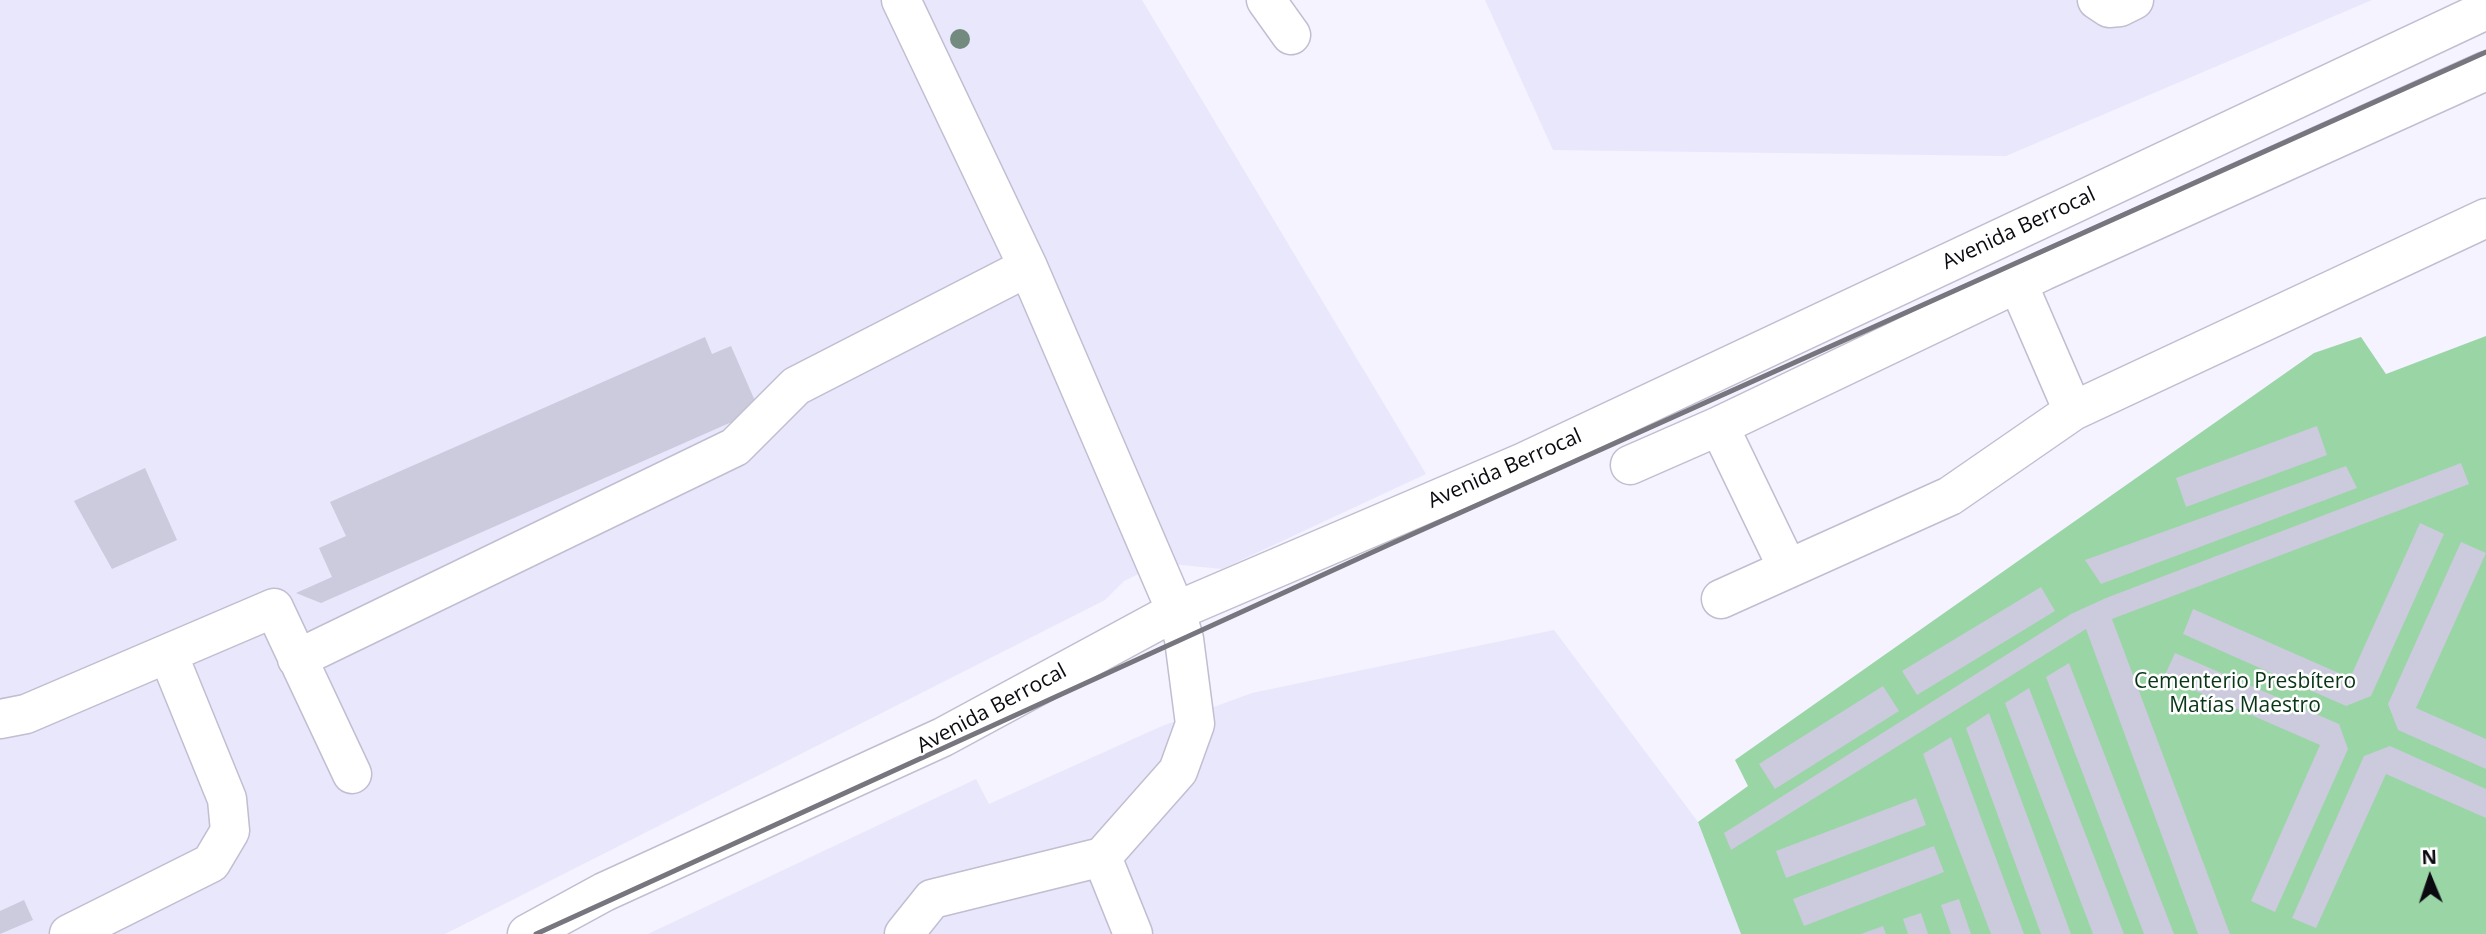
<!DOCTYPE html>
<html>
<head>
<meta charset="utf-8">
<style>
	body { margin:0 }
	#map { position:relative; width:2486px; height:934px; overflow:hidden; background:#f4f3ff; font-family:"Open Sans",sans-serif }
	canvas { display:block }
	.north { position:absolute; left:2395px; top:843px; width:70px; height:70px; -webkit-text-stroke:5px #fff; paint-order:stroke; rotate:358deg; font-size:19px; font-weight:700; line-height:28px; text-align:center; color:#0b0a10 }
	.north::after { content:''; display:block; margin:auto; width:24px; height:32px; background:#0b0a10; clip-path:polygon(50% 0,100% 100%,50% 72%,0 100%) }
</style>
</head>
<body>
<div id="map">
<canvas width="2486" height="934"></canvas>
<div class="north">N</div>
</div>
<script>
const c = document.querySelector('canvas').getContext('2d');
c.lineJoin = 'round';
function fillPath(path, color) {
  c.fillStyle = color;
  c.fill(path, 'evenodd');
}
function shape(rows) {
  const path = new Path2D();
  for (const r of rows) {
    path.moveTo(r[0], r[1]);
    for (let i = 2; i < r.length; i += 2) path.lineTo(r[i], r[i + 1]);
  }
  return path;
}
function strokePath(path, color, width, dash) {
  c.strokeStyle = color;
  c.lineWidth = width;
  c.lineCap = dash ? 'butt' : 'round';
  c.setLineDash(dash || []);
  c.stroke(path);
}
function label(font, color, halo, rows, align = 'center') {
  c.font = font + ' "Open Sans",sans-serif';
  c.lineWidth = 5;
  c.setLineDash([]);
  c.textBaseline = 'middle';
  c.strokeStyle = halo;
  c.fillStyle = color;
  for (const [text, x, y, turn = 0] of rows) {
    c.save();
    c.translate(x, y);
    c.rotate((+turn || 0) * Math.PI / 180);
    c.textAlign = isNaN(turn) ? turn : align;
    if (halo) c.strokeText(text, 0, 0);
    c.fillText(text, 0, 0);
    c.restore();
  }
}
const built = shape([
	[0,0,1142,0,1426,474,1222,569,1161,563,1124,581,1105,600,445,934,0,934],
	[1485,0,2372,0,2006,156,1553,150],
	[1554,630,1698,822,1741,934,648,934,976,779,989,804,1162,726,1252,693]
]);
const green = shape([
	[2486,336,2486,934,1741,934,1698,822,1748,786,1735,760,2314,353,2361,337,2386,374]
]);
const building = shape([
	[705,337,712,354,731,346,759,410,321,603,296,593,332,577,319,548,346,536,330,502],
	[2317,426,2327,455,2186,507,2176,478],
	[2461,463,2469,484,2112,619,2230,934,2198,934,2086,629,1731,850,1724,833,2071,614,2106,598],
	[2346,466,2357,488,2101,584,2085,560],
	[145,468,177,540,112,569,74,501],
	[2420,523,2444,534,2371,696,2346,706,2183,634,2193,609,2350,678],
	[2461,542,2486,553,2416,708,2486,739,2486,769,2398,730,2388,704],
	[2041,587,2055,611,1917,695,1902,671],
	[2175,653,2339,724,2348,749,2275,912,2251,901,2320,745,2164,677],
	[2069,663,2174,934,2144,934,2046,677],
	[1883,686,1899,711,1775,789,1759,764],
	[2029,688,2124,934,2093,934,2005,703],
	[1989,713,2071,934,2041,934,1966,728],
	[1951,737,2024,934,1991,934,1923,754],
	[2390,746,2486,789,2486,818,2386,774,2316,928,2292,918,2364,756],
	[1916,798,1926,825,1786,878,1776,851],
	[1934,846,1944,872,1804,926,1793,899],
	[1959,899,1971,934,1951,934,1941,905],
	[24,900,33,920,0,934,0,911],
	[1921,913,1928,934,1908,934,1903,919],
	[1883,926,1886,934,1861,934]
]);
const minor = shape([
	[901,0,1028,267,1176,611,1184,639,1195,724,1178,771,1102,857,932,899,904,934],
	[1266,0,1291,35],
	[2097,0,2109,8,2120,7,2134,0],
	[2018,284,2073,411],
	[1719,426,1788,569],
	[1630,465,1719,426,2043,271,2486,71],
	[1721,599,1950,496,2073,411,2486,218],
	[297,659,735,447,796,386,1028,267],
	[0,719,26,714,274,608,352,774],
	[1102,857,1133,934],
	[69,934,211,863,230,831,227,799,168,654],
	[527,934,604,892,943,737,1176,611,1524,462,2486,10]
]);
const rail = shape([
	[536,934,1386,546,2486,52]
]);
const trees = [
	[960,39]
];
const streetNames = [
	["Avenida Berrocal",2019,229,-25],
	["Avenida Berrocal",1505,469,-24],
	["Avenida Berrocal",992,709,-28]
];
const parkNames = [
	["Cementerio Presbítero",2245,682],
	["Matías Maestro",2245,706]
];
fillPath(built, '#e9e7fc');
fillPath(green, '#9ad5a5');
fillPath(building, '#cccadd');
strokePath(minor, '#c0bed0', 41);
strokePath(minor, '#fff', 38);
strokePath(rail, '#77767f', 5);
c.fillStyle = '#738b7f';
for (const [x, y] of trees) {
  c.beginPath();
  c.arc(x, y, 10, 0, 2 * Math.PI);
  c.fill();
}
label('21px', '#0b0a10', '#fff', streetNames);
label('21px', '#093617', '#fff', parkNames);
</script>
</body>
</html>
